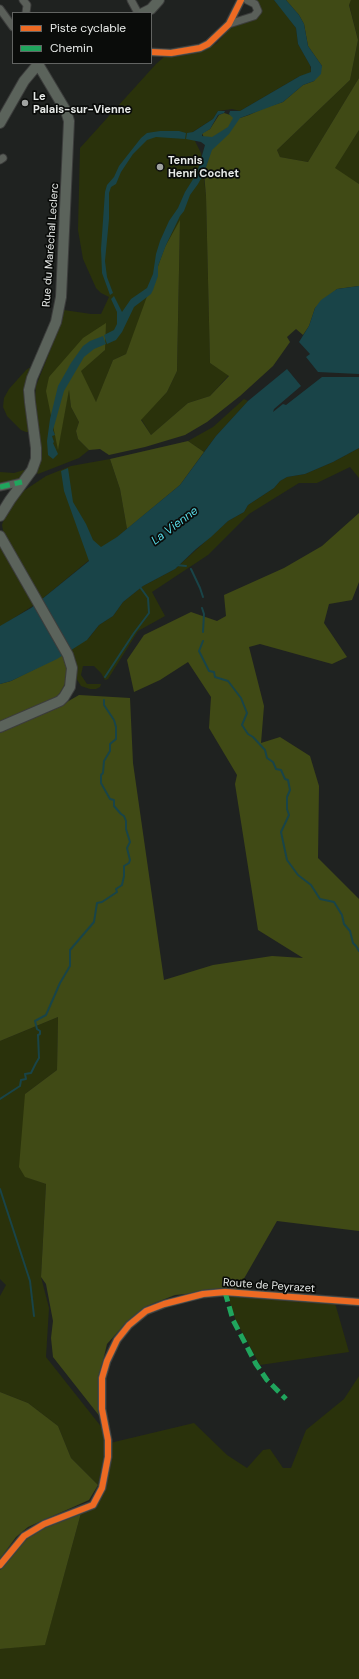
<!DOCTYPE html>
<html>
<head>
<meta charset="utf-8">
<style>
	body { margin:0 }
	#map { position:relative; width:359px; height:1679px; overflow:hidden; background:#1f2220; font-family:"DM Sans",sans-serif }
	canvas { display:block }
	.legend { position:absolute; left:12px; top:12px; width:140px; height:52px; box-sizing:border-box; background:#0a0c0a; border:1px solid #626462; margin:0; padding:5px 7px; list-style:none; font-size:12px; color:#e6e9e7 }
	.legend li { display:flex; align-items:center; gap:8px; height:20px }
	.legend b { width:20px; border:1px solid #626462 }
</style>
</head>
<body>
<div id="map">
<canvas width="359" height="1679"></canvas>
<ul class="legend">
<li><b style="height:5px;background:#ed6a23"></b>Piste cyclable</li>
<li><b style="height:5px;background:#20a55d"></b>Chemin</li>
</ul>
</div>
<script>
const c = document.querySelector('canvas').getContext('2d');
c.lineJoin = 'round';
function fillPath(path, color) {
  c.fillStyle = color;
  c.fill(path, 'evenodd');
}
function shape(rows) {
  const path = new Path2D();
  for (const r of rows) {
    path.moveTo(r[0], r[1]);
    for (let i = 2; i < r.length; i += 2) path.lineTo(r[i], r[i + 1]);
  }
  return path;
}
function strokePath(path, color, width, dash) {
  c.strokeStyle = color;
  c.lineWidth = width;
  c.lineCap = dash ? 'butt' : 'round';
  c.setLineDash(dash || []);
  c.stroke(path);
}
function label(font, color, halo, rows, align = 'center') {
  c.font = font + ' "DM Sans",sans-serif';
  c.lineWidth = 3.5;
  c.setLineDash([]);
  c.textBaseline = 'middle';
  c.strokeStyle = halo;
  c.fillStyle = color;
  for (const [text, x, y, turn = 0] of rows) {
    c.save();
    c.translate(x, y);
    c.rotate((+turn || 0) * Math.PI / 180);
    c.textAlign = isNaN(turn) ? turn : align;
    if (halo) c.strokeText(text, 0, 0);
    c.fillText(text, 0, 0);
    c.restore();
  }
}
const green = shape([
	[255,0,274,0,285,13,296,28,298,44,310,65,311,71,309,74,300,76,240,111,232,109,218,111,213,119,191,133,201,153,206,196,210,363,229,375,210,396,188,403,151,435,141,419,167,392,177,371,180,221,126,354,113,360,96,403,80,371,105,350,49,377,58,448,69,388,71,407,79,422,76,431,78,439,89,450,79,458,38,474,36,472,35,399,36,386,57,333,64,310,91,314,101,314,109,297,101,293,96,288,83,259,78,230,80,148,156,64,165,56,177,56,202,51,217,43,229,29,259,16,261,9,257,1],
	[351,0,359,0,359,78,308,162,280,157,277,150,350,80,358,40,349,4],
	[359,130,359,184,334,169],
	[35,364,29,432,26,432,21,430,7,416,3,407,4,398,9,389,26,370],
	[244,399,248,401,216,436,204,452,188,441,213,427],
	[359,448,359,478,350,467,317,483,299,483,249,514,208,555,152,592,165,616,138,631,108,679,105,680,101,673,94,666,83,666,81,675,87,684,101,684,100,687,96,689,90,689,81,686,76,678,75,658,71,649,89,638,99,625,113,616,123,602,143,586,175,569,228,521,244,512,248,505,274,488,280,481,287,477,305,474,333,462],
	[110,459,120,489,127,529,42,599,5,540,2,525,6,513,18,496,25,490,46,476,71,466],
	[24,470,27,470,21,478,0,485,0,472,14,473],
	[0,546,34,605,0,627],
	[58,1017,57,1070,25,1094,26,1177,46,1184,41,1277,49,1308,46,1357,103,1429,105,1450,98,1485,71,1458,58,1426,28,1403,0,1392,0,1296,6,1285,0,1279,0,1041],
	[230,1295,335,1303,349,1352,260,1365,236,1321,228,1297],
	[359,1376,359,1679,0,1679,0,1649,45,1644,81,1513,95,1505,110,1443,194,1423,227,1455,247,1468,263,1450,270,1449,283,1468,291,1468,306,1430,344,1399]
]);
const forest = shape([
	[286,0,351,0,349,5,358,40,350,80,277,150,280,157,308,162,359,78,359,130,335,168,359,184,359,286,337,289,315,308,309,326,303,335,296,329,287,337,290,342,273,366,240,396,207,422,185,435,145,447,109,455,100,449,89,450,78,439,76,431,79,422,71,407,69,390,58,450,46,391,49,377,83,338,106,323,105,350,81,371,96,402,113,360,126,354,165,247,180,220,177,371,167,392,141,420,151,435,188,403,210,396,229,376,210,363,206,196,204,173,210,153,202,133,210,129,219,115,224,113,240,118,249,115,264,108,283,102,303,85,314,81,322,66,308,46,304,24,299,15],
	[188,441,204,452,180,485,127,529,120,489,110,459],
	[359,513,359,582,352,600,329,604,324,623,347,657,332,664,260,644,249,647,264,706,261,743,280,737,310,756,319,786,318,858,359,899,359,1231,277,1221,238,1289,175,1295,147,1306,125,1324,107,1344,98,1382,101,1418,53,1357,51,1338,53,1321,46,1284,41,1277,46,1184,25,1177,19,1167,25,1094,57,1070,58,1017,0,1041,0,732,53,710,79,695,130,698,133,763,164,980,213,965,272,956,303,958,258,930,235,784,237,775,209,728,211,697,188,662,160,680,134,692,127,660,144,635,191,612,217,621,226,616,224,595,284,568,322,546],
	[62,655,67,666,65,684,58,696,46,704,0,722,0,684,11,681],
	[0,1392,28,1403,58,1426,71,1458,98,1485,89,1500,28,1527,16,1537,0,1559],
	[81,1513,45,1645,0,1649,0,1570,24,1540,43,1526]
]);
const water = shape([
	[274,0,286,0,299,15,304,24,308,46,322,66,321,74,314,81,303,85,283,102,240,118,229,134,212,150,204,173,198,184,190,195,184,211,180,216,166,245,158,266,158,276,153,290,151,294,134,307,122,332,116,340,107,344,104,335,114,330,117,324,117,312,111,299,114,296,122,312,131,299,147,288,153,274,156,254,160,241,169,221,178,208,185,192,197,173,205,145,201,142,186,139,187,133,193,132,213,119,218,111,225,111,224,113,218,115,210,129,202,134,202,136,212,137,228,127,233,118,229,114,230,111,240,111,300,76,311,72,311,67,298,44,296,28],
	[160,131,179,131,186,133,185,139,156,137,147,140,133,154,121,172,116,184,111,187,109,193,109,219,105,261,107,277,113,293,110,295,102,273,101,249,105,192,107,185,114,177,119,166,141,138,147,133],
	[359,286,359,374,318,372,306,357,310,354,299,342,309,326,315,308,321,300,337,289],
	[103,336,106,344,94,349,84,357,64,391,53,430,55,435,52,436,54,442,53,443,58,454,53,459,48,455,47,441,50,419,58,386,71,363,83,346,90,341],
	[287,369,301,386,274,409,273,412,283,404,286,405,322,377,359,377,359,448,333,462,305,474,287,477,280,481,274,488,248,505,244,512,228,521,211,537,196,549,175,569,143,586,123,602,113,616,99,625,87,640,57,659,11,681,0,684,0,626,31,608,89,561,64,491,61,471,68,468,73,502,86,524,93,540,101,547,117,537,180,485,216,436,248,401]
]);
const stream = shape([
	[176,565,186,566],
	[191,569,200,588,203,597],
	[202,608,204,614,203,632],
	[203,641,199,651,209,671,214,672,215,677,228,681,241,698,247,713,242,725,248,734,253,737,265,750,267,758,273,762,276,769,281,770,285,779,288,780,290,790,287,797,287,809,289,815,281,832,287,860,298,875,311,885,320,899,334,902,342,915,344,924,350,931,353,943,356,946,359,951],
	[105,677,134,633,149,613,148,598,140,587],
	[0,1099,20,1086,21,1080,26,1079,25,1074,31,1073,36,1063,39,1058,38,1035,40,1034,40,1031,37,1029,35,1021,46,1015,60,983,70,966,70,950,94,922,97,903,102,902,117,892,116,889,122,885,124,876,124,866,129,863,130,860,127,848,130,842,126,829,126,821,124,816,121,814,114,806,114,800,110,799,101,783,101,775,103,773,104,761,110,751,110,744,116,739,116,727,114,720,104,705,104,700],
	[0,1189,30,1281,34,1316]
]);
const street = shape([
	[23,0,27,5,26,13],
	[131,0,138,13],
	[0,9,13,27],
	[229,24,254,16,258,11,255,4,247,0],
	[151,52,171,53,200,48,208,44,229,24,241,0],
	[0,160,3,158],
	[0,487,22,482],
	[0,1565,24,1536,44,1524,93,1505,102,1488,108,1457,108,1440,102,1409,102,1378,107,1361,117,1340,129,1325,146,1311,164,1304,203,1294,225,1292,359,1302]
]);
const secondary = shape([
	[143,13,151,9,159,0],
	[0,123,24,81,39,63],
	[0,516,10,500,32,470,36,459,36,448,30,402,29,390,32,378,56,322,61,297,69,121,66,111,38,64],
	[0,536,68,655,72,668,70,687,64,697,60,701,0,727]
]);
const quiet = shape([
	[0,487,22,482],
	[225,1292,233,1320,256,1364,267,1380,286,1399]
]);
const cycleway = shape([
	[151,52,171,53,200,48,208,44,229,24,241,0],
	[0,1565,24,1536,44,1524,93,1505,102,1488,108,1457,108,1440,102,1409,102,1378,107,1361,117,1340,129,1325,146,1311,164,1304,203,1294,225,1292,359,1302]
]);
const markers = [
	[25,103,4,"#a0a3a1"],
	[160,167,4,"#a0a3a1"]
];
const poiNames = [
	["Le",33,97],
	["Palais-sur-Vienne",33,110],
	["Tennis",168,161],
	["Henri Cochet",168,174]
];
const streetNames = [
	["Rue du Maréchal Leclerc",51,245,-86],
	["Route de Peyrazet",269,1286,4]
];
const waterNames = [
	["La Vienne",175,526,-37]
];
fillPath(green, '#2a320b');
fillPath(forest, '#404a15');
fillPath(water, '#194448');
strokePath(stream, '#194448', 2);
strokePath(street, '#3c3d3c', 9);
strokePath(secondary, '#3c3d3c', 12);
strokePath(street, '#5a5f59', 7);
strokePath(secondary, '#5b635b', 10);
strokePath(quiet, '#20a55d', 5, [10, 5]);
strokePath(cycleway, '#ed6a23', 6);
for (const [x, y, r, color] of markers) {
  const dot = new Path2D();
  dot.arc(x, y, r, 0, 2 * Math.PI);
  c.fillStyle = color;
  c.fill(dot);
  strokePath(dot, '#0a0c0a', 1.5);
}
label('bold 11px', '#e6e9e7', '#0a0c0a', poiNames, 'left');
label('11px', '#e6e9e7', '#0a0c0a', streetNames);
label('italic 12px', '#58dbe7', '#0a0c0a', waterNames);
</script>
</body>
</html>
